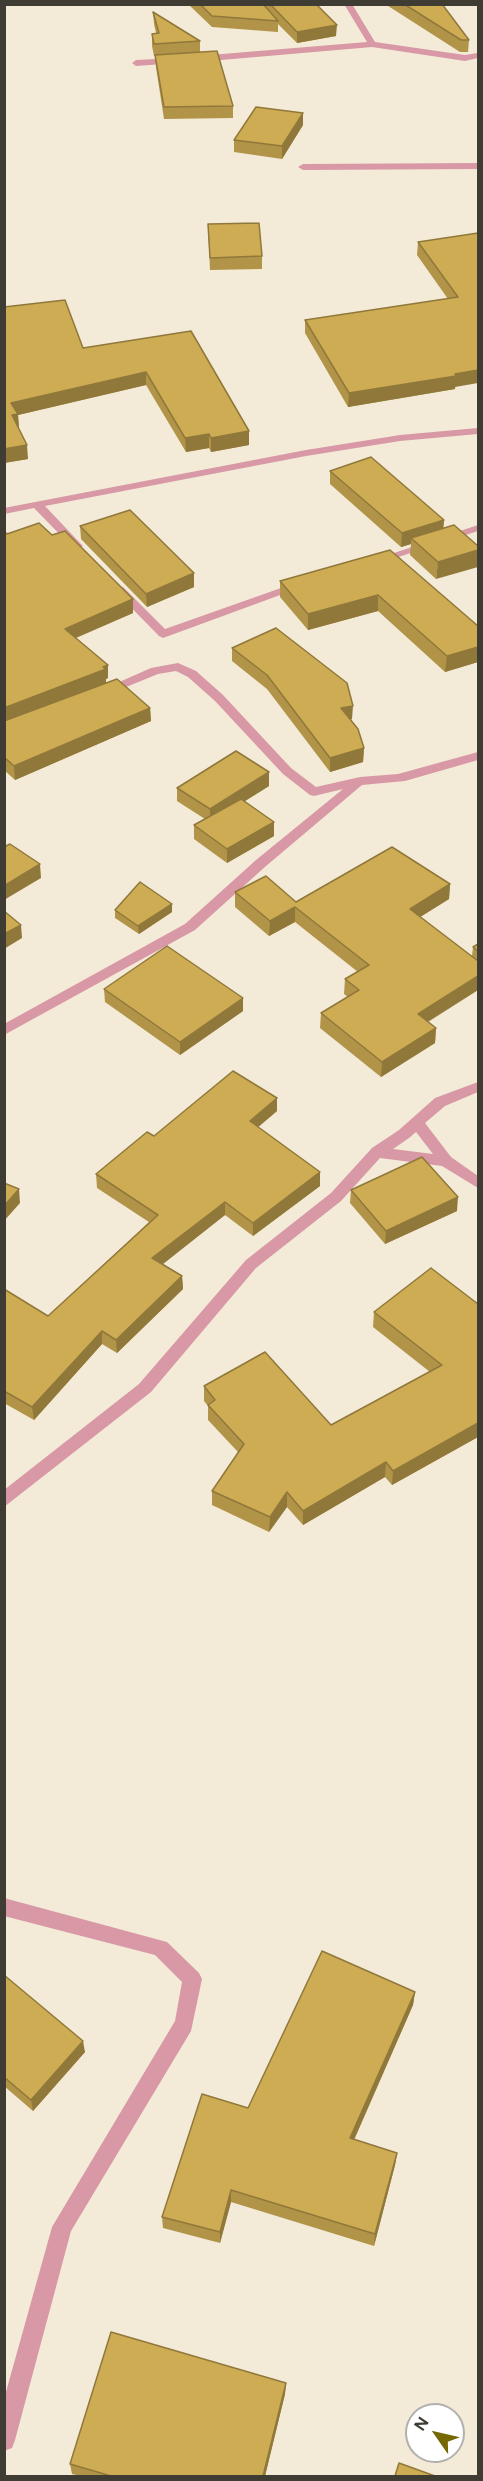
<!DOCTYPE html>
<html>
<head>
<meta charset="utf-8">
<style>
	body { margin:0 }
	#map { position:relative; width:483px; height:2481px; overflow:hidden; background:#f3ebd7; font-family:Figtree,sans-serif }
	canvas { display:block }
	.frame { position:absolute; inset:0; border:6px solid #3f3c34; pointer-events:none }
	.north { position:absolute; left:405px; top:2403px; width:60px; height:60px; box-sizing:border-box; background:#fff; border:2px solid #b2b1ae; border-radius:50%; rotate:304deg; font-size:16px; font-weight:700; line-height:24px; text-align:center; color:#3f3c34 }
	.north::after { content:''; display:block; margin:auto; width:21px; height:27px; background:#756900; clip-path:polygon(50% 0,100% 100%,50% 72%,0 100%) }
</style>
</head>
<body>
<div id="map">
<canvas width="483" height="2481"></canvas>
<div class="frame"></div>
<div class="north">N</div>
</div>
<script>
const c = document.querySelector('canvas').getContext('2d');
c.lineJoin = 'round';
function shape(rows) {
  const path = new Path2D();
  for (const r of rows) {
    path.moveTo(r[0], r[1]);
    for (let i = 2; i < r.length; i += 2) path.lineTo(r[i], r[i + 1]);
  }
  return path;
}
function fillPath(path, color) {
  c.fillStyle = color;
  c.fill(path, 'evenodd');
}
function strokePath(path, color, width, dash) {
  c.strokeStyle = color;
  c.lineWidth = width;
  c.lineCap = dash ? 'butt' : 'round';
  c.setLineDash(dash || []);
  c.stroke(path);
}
const minor = shape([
	[344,4,352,4,375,42,465,55,478,53,478,58,465,61,372,47,198,62,194,59,198,56,367,42,344,4],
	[174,58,177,59,177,63,136,66,132,63,136,60,174,58],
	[478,163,478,169,303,170,298,167,303,164,478,163],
	[478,428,478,434,400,441,306,456,45,506,81,544,83,546,77,549,73,548,34,508,4,514,4,508,306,450,400,435,478,428],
	[478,525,478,531,380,563,376,564,370,561,478,525],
	[298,582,302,583,302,587,163,638,159,636,113,589,115,587,123,587,165,629,298,582],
	[178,663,196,671,223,695,291,768,316,787,360,777,398,774,478,752,478,760,405,781,362,785,266,866,195,930,4,1035,4,1024,185,924,256,860,343,789,314,796,310,795,283,774,215,701,188,677,176,671,158,674,109,694,101,694,99,691,151,668,178,663],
	[478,1082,478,1092,445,1106,425,1123,451,1157,478,1176,478,1188,442,1166,380,1158,341,1201,256,1268,151,1392,4,1507,4,1490,139,1384,246,1260,331,1193,372,1148,399,1130,435,1098,478,1082],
	[416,1132,433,1154,393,1149,409,1138,416,1132],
	[4,1898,167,1942,199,1973,202,1979,191,2031,71,2231,15,2440,12,2448,4,2451,4,2399,52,2227,175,2021,182,1982,155,1955,4,1916,4,1898]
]);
const wall = shape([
	[188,4,316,4,336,36,297,43,278,24,278,32,212,27],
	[385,4,442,4,469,40,468,52,460,52],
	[153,12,200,41,200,52,233,106,233,118,164,119,156,67,155,56,154,56,152,46,152,34,156,33,154,24],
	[303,125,282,159,234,152,234,140],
	[208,224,262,256,262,269,210,270],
	[478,233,455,389,348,407,305,333,305,320,448,299,417,255,418,242],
	[4,307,83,348,191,331,249,431,249,445,211,452,209,448,186,452,146,385,18,415,19,428,18,428,28,459,4,463],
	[330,471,444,520,436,579,410,555,411,544,401,547,330,484],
	[80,526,194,573,194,587,147,607,81,539],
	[4,531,7,534,52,535,133,599,133,613,76,638,108,678,106,679,106,682,150,708,151,721,15,780,4,770],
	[390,550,478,626,478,662,445,672,378,611,308,630,280,597,280,581],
	[232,648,352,719,350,720,364,748,363,762,330,772,267,689,232,661],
	[269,772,269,786,245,801,274,822,274,836,227,863,194,839,194,825,205,819,177,801,177,788],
	[450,884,449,899,420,917,472,956,473,947,478,944,478,990,428,1022,436,1028,435,1043,381,1077,320,1028,321,1013,348,997,344,994,345,979,358,972,295,922,269,936,235,907,235,892,296,902],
	[172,904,172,912,139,934,115,918,115,910],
	[104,989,243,1011,180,1055,105,1002],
	[277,1111,258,1127,320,1172,320,1186,253,1236,225,1215,162,1264,182,1276,183,1289,117,1353,102,1344,34,1420,4,1403,4,1289,48,1316,149,1222,97,1188,96,1174,154,1136],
	[351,1190,457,1211,385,1244,350,1203],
	[478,1304,478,1438,478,1437,392,1485,385,1477,303,1525,287,1507,269,1532,212,1505,212,1491,238,1452,208,1420,208,1406,204,1401,204,1386,331,1425,430,1372,373,1327,374,1312],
	[4,1975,85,2052,33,2111,4,2086],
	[415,1992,413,2005,354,2140,397,2153,395,2165,374,2246,231,2202,220,2243,163,2228,162,2217,248,2108],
	[286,2383,285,2394,265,2476,81,2476,72,2474,70,2464]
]);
const shadedWall = shape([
	[337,25,336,36,297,43,297,32],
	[303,113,303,125,282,159,282,146],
	[478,370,478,383,455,387,455,389,348,407,349,393],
	[146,372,146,385,18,415,19,428,13,429,11,403],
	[249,431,249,445,211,452,211,438],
	[209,434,209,448,186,452,185,438],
	[27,445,28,459,4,463,4,449],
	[444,520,443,534,411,538,411,544,401,547,402,533],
	[478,550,478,567,436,579,438,562],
	[194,573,194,587,147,607,146,594],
	[378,595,378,611,308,630,308,614],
	[133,599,133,613,66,642,65,629],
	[478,647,478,662,445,672,447,656],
	[108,665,108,678,106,679,106,683,4,722,4,708],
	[353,706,352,719,340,722,341,708],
	[150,708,151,721,15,780,14,766],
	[364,748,363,762,330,772,330,758],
	[269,772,269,786,210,823,210,809],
	[274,822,274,836,227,863,227,849],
	[40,864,41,878,4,900,4,886],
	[450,884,449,899,409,924,410,909],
	[172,904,172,912,139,934,138,926],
	[295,907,295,922,269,936,270,921],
	[21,925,22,938,4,949,4,934],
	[478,976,478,990,416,1029,418,1014],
	[243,998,243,1011,180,1055,180,1042],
	[436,1028,435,1043,381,1077,382,1062],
	[277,1098,277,1111,250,1134,250,1121],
	[320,1172,320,1186,253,1236,253,1223],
	[19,1189,20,1203,4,1221,4,1206],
	[458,1197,457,1211,385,1244,386,1231],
	[225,1202,225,1215,153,1272,152,1258],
	[182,1276,183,1289,117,1353,116,1340],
	[102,1331,102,1344,34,1420,32,1407],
	[478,1423,478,1437,392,1485,393,1471],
	[386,1462,385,1477,303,1525,303,1511],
	[287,1492,287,1507,269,1532,270,1517],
	[415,1992,413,2005,349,2151,350,2138],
	[83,2041,85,2052,33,2111,31,2100],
	[397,2153,395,2165,374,2246,375,2234],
	[231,2190,231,2202,220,2243,220,2232],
	[286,2383,285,2394,265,2476,263,2476]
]);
const building = shape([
	[200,4,263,4,278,21,212,16,200,4],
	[270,4,316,4,337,25,297,32,270,4],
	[404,4,442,4,469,40,461,40,404,4],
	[153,12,200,41,154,44,152,34,159,33,153,12],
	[217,51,233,106,164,107,155,55,217,51],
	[256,107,303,113,282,146,234,140,256,107],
	[259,223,262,256,210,258,208,224,259,223],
	[478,233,478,370,455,374,456,376,349,393,305,320,458,297,418,242,478,233],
	[65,300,83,348,191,331,249,431,211,438,209,434,185,438,146,372,11,403,18,414,12,415,27,445,4,449,4,307,65,300],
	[371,457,444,520,402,533,330,471,371,457],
	[130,510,194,573,146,594,80,526,130,510],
	[39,523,52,535,65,531,133,599,65,629,108,665,103,667,106,669,4,708,4,531,7,534,39,523],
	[454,525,478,546,478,550,438,562,411,538,454,525],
	[390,550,478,626,478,647,447,656,378,595,308,614,280,581,390,550],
	[276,628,347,683,353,706,341,708,358,729,364,748,330,758,267,675,232,648,276,628],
	[117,679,150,708,14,766,4,757,4,721,117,679],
	[236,751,269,772,210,809,177,788,236,751],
	[241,799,274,822,227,849,194,825,241,799],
	[10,844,40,864,4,886,4,847,10,844],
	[392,847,450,884,410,909,478,961,478,976,418,1014,436,1028,382,1062,321,1013,359,990,345,979,369,965,295,907,270,921,235,892,266,876,296,902,392,847],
	[140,882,172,904,138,926,115,910,140,882],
	[4,911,21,925,4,934,4,911],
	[478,944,478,951,473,947,478,944],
	[167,946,243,998,180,1042,104,989,167,946],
	[233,1071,277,1098,250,1121,320,1172,253,1223,225,1202,152,1258,182,1276,116,1340,102,1331,32,1407,4,1391,4,1289,48,1316,158,1215,96,1174,147,1132,154,1136,233,1071],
	[422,1157,458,1197,386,1231,351,1190,422,1157],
	[4,1183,19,1189,4,1206,4,1183],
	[431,1268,478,1304,478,1423,393,1471,386,1462,303,1511,287,1492,270,1517,212,1491,244,1444,208,1405,215,1400,204,1386,265,1352,331,1425,442,1365,374,1312,431,1268],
	[322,1951,415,1992,350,2138,397,2153,375,2234,231,2190,220,2232,162,2217,202,2094,248,2108,322,1951],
	[4,1975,83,2041,31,2100,4,2077,4,1975],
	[111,2332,286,2383,263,2476,111,2476,70,2464,111,2332],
	[399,2463,435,2476,395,2476,399,2463]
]);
fillPath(minor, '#d898a6');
fillPath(wall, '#b19448');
fillPath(shadedWall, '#90783b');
fillPath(building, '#ceac54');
strokePath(building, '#90783b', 1.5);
</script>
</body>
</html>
